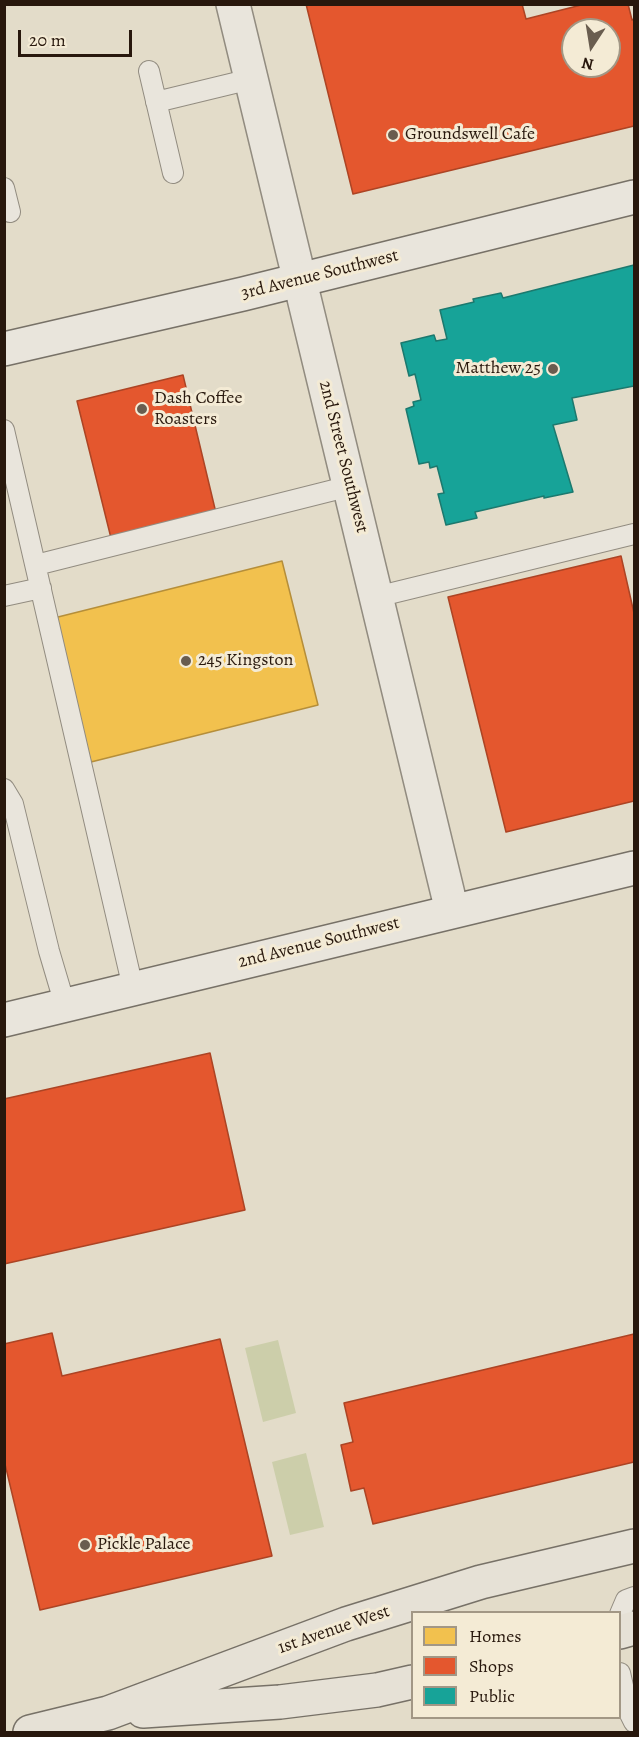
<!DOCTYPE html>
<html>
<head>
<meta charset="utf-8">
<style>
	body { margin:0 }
	#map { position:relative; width:639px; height:1737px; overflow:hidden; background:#e3dcc9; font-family:Alegreya,serif }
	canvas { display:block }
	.frame { position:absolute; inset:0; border:6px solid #28180d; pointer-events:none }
	.legend { position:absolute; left:411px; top:1611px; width:210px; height:108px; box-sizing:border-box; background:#f4ebd5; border:2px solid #a29785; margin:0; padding:8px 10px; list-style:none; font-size:18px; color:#28180d }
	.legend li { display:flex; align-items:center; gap:12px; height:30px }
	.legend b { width:30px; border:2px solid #a29785 }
	.north { position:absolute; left:561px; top:18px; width:60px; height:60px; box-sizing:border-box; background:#f4ebd5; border:2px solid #a29785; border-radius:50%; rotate:192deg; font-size:16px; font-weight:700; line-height:24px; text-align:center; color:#28180d }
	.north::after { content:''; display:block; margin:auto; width:21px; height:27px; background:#695d4f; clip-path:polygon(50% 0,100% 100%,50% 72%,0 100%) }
	.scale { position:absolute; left:18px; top:30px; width:114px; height:27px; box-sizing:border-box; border:3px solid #28180d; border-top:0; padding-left:8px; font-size:18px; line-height:21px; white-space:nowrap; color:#28180d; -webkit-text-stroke:4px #f4ebd5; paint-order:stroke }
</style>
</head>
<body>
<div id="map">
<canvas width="639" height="1737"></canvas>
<div class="frame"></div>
<ul class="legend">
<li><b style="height:16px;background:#f2c14e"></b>Homes</li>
<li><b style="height:16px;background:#e4572e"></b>Shops</li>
<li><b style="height:16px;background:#17a398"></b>Public</li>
</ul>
<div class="north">N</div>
<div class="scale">20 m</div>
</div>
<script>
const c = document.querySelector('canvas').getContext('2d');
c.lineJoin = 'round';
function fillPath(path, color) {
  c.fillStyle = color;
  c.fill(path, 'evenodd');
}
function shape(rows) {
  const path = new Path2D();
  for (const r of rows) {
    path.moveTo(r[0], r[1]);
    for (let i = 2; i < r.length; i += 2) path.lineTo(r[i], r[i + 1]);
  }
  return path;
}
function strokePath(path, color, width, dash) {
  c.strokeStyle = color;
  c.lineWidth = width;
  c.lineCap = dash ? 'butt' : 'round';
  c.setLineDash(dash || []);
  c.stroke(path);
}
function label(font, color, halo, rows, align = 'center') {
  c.font = font + ' Alegreya,serif';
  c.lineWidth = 6;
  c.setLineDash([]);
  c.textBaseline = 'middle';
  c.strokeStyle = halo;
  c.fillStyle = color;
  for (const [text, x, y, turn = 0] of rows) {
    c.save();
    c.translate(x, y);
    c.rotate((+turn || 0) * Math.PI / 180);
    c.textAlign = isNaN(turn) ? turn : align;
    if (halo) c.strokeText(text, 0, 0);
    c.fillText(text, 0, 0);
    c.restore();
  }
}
const green = shape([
	[278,1340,296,1413,263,1422,245,1348],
	[306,1453,324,1527,290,1535,272,1462]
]);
const homes = shape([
	[282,561,318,705,91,762,54,618,282,561]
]);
const shops = shape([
	[306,4,522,4,526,19,585,4,628,4,632,20,634,19,634,126,353,194,306,4],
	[573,30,609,30,609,66,573,66,573,30],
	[183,375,216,513,111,538,77,401,183,375],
	[621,556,634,613,634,801,506,832,448,597,621,556],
	[210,1053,245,1210,4,1264,4,1099,210,1053],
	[52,1333,62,1376,220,1339,272,1556,40,1610,4,1460,4,1344,52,1333],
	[634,1334,634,1462,373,1524,364,1488,351,1491,341,1445,353,1442,344,1403,634,1334]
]);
const public = shape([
	[634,265,634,386,572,398,577,420,553,425,573,492,544,498,544,496,475,512,477,518,446,525,438,494,444,493,437,466,430,468,429,462,419,464,406,409,414,406,413,402,421,400,415,374,409,376,401,343,434,335,436,341,447,339,440,310,474,302,473,299,501,293,503,298,634,265]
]);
const service = shape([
	[149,71,173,173],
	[156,102,251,79],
	[4,188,10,212],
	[4,430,133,988],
	[36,565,350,486],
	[4,596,41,588],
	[376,597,634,534],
	[4,789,13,804,49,951,65,1005],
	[620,1614,626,1600,634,1597],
	[620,1673,629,1712,634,1722]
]);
const tertiary = shape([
	[233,4,452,911]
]);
const secondary = shape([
	[4,349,243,294,634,197],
	[4,1020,634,868]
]);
const primary = shape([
	[620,1632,634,1628],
	[143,1711,280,1702,377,1690,412,1682],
	[30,1732,108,1713,346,1624,481,1582,634,1546]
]);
const markers = [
	[393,135,6,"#695d4f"],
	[553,369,6,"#695d4f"],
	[142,409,6,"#695d4f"],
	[186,661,6,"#695d4f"],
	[85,1545,6,"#695d4f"]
];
const poiNames = [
	["Groundswell Cafe",405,135],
	["Matthew 25",541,369,"right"],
	["Dash Coffee",154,399],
	["Roasters",154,420],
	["245 Kingston",198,661],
	["Pickle Palace",97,1545]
];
const streetNames = [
	["3rd Avenue Southwest",320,275,-14],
	["2nd Street Southwest",343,457,76],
	["2nd Avenue Southwest",319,943,-14],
	["1st Avenue West",334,1630,-19]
];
fillPath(green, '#ccceaa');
fillPath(homes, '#f2c14e');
strokePath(homes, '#b58e3a', 1.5);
fillPath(shops, '#e4572e');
strokePath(shops, '#ac4424', 1.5);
fillPath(public, '#17a398');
strokePath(public, '#1c796e', 1.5);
strokePath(service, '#928c80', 22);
strokePath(tertiary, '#928c80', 36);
strokePath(secondary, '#777167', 36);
strokePath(primary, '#777167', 36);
strokePath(service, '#e9e5dc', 20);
strokePath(tertiary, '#e9e5dc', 33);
strokePath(secondary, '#e9e5dc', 33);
strokePath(primary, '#e6e1d6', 33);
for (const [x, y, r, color] of markers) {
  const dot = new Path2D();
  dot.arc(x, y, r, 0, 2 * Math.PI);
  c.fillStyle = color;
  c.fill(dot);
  strokePath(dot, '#f4ebd5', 2);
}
label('18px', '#28180d', '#f4ebd5', poiNames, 'left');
label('18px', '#28180d', '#f4ebd5', streetNames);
</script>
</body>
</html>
